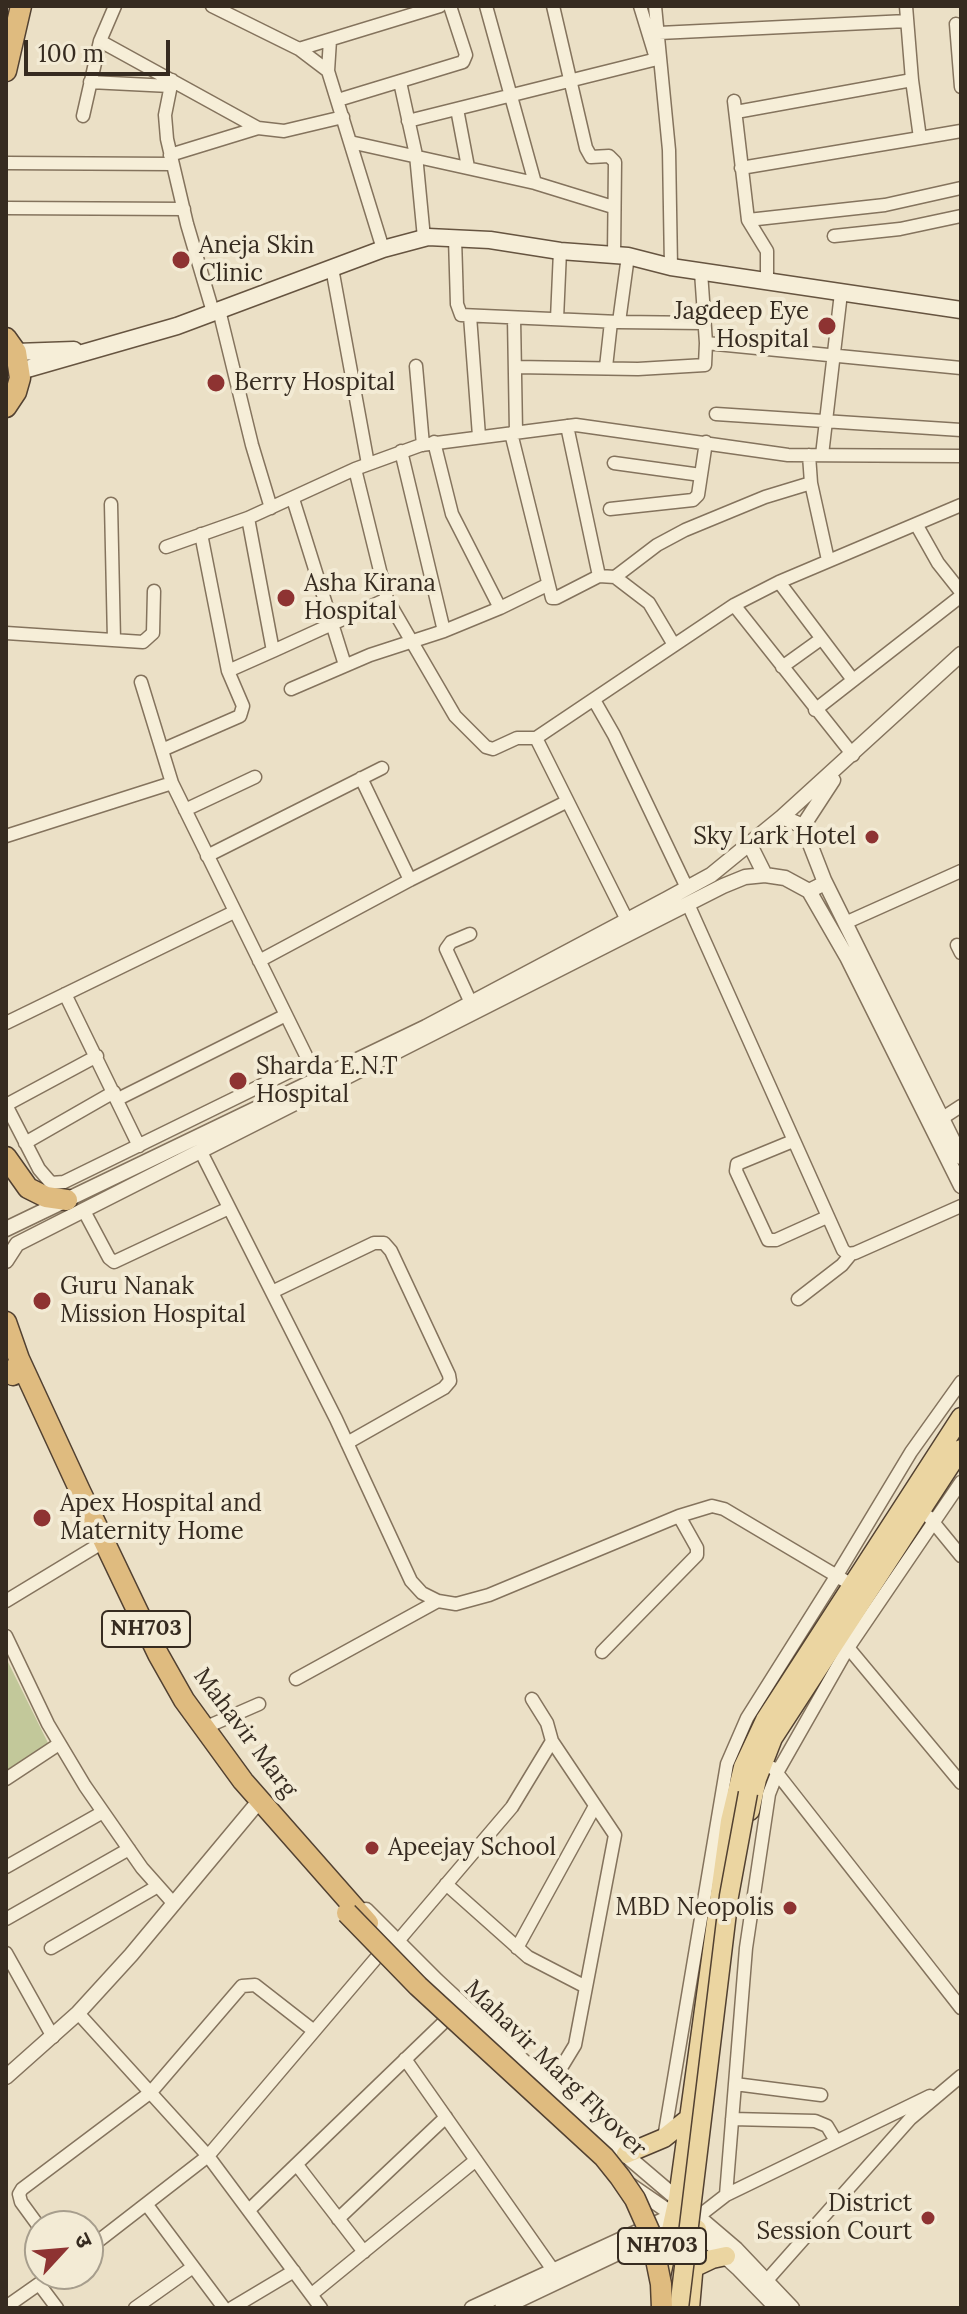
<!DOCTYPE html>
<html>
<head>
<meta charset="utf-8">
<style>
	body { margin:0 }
	#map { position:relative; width:967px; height:2314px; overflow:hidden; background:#ebe0c6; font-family:Lora,"Noto Sans Devanagari",serif }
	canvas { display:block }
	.frame { position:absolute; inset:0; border:8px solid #362b20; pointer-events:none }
	.north { position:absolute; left:24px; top:2210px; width:80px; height:80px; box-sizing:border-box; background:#f3ebd5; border:2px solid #a79e8d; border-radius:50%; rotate:64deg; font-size:22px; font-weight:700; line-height:32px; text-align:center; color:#362b20 }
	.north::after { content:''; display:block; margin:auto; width:28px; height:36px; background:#8e3332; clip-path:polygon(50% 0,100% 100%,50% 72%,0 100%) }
	.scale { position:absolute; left:24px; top:40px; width:146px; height:36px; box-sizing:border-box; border:4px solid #362b20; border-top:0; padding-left:10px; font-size:24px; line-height:28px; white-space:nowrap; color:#362b20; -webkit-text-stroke:6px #f3ebd5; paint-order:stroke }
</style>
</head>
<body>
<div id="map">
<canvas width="967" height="2314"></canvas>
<div class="frame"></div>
<div class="north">उ</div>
<div class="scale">100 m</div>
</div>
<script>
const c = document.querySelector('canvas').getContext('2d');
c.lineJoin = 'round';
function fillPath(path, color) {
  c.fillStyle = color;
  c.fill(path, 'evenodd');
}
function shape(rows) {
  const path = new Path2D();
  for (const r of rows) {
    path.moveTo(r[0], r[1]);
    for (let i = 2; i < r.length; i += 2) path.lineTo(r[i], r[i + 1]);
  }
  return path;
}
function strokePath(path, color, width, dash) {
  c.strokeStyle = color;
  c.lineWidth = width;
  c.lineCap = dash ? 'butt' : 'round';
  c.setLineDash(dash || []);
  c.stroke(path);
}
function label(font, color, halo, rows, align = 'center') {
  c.font = font + ' Lora,serif';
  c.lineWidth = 8;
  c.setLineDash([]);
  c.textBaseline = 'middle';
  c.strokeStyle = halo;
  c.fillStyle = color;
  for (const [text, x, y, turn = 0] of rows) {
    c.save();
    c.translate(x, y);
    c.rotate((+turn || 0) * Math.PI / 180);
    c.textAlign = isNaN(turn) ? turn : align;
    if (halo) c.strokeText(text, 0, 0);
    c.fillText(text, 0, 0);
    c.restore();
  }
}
const green = shape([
	[6,1658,50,1747,6,1772]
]);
const minor = shape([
	[212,6,299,49,328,71,383,249],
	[486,6,535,183],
	[553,6,586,148,591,157,609,156,615,162,614,255],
	[640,6,655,55],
	[655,6,669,150,671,267],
	[956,24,961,87],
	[659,33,907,21],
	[100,41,258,128,284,131,343,117],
	[299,49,440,6],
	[328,71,330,40],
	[172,80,165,115,167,139,187,224,213,312],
	[90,82,170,86],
	[400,82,416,155,424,238],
	[338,100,463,62,466,55,450,6],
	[734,101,748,220,767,251,767,282],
	[457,109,468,167],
	[736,112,912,80],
	[83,116,100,41,115,6],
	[408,121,657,59],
	[920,138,961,131],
	[350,142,535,183,613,207],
	[170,155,258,128],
	[6,163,172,164],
	[741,168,920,138,912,80,906,6],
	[6,208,184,209],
	[748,220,885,205,961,188],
	[834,236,900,229,961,216],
	[455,238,457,304,461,315,619,322,704,323],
	[332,268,368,464],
	[219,310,252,445,271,508],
	[470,316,479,436],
	[514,318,516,432],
	[557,319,560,251],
	[619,322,628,256],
	[706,343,961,368],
	[416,366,423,445],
	[515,367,638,369,705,365,706,343,701,272],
	[606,367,611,322],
	[716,414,961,430],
	[567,426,599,576],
	[511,433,552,598,556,598,599,576,615,577],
	[434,442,452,514,500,608],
	[401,451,444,631],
	[809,455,811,483,828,560],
	[822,455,841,293],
	[614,463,701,475],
	[355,469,387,599,455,716,486,747,493,749,517,738,536,738,734,605,779,582,961,505],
	[293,499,345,665],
	[111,504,114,640],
	[610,509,693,500,698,495,706,442],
	[916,524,938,563,961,592],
	[201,534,228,671],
	[166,547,248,518,355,469,421,445,576,425,788,455,961,456],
	[779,582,853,680],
	[734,605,853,755],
	[6,633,143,642,153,633,154,591],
	[674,645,649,603,615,577,657,545,685,530,765,497,811,483],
	[273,651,387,599],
	[782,667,821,639],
	[141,682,172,783,318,1080],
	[291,689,370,655,444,631,500,608,547,585],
	[594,700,614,735,687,888],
	[815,710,961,596],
	[536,738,627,920],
	[162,750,240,716,243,706,228,671,273,651,248,518],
	[361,778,410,880],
	[185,810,255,777],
	[6,836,172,783],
	[207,856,382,768],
	[688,904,843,1250,848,1254,855,1253,961,1206],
	[845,923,961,871],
	[470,934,451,942,446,949,471,1003],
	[957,945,961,953],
	[259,961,410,880,566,802],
	[65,994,139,1146],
	[6,1023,234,912],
	[97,1056,6,1105,39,1169,51,1183,64,1182,309,1062],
	[118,1099,286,1015],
	[941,1119,961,1106],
	[793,1141,737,1164,736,1171,768,1240,776,1240,827,1217],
	[25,1143,114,1092],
	[201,1152,336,1419,411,1581,422,1593,438,1601,456,1604,489,1595,679,1516,712,1506,724,1509,852,1585],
	[84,1211,109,1258,114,1262,229,1208],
	[272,1292,374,1243,384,1243,391,1251,449,1375,450,1381,444,1388,347,1443],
	[798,1299,842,1265,851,1254],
	[929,1517,961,1556],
	[6,1601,95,1547],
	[6,1636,48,1724,85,1786,142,1868,174,1904],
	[846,1645,961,1783],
	[602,1652,697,1555,697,1548,679,1516],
	[296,1679,438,1601],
	[532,1699,547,1723,552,1741,615,1835,575,2045,550,2086],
	[204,1728,259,1704],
	[773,1768,961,2008],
	[6,1779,59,1744],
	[6,1867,103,1812],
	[446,1884,528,1957,586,1987],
	[6,1919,129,1849],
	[398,1941,512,1807,552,1741],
	[51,1948,158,1886],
	[517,1948,595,1806],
	[6,1953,53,2037],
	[78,2013,208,2156,321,2308],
	[405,2059,553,2270],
	[735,2084,821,2095],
	[732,2119,815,2121,827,2126,836,2141],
	[664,2138,727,1764,747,1718,837,1575,911,1452,961,1382],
	[297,2165,364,2252],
	[726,2195,746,1948,769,1794,778,1771,848,1648,961,1482],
	[147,2205,224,2308],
	[249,2210,445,2021],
	[699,2216,726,2195,930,2096],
	[338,2219,446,2117],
	[40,2228,21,2202,19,2194,22,2189,151,2092,242,1986,255,1985,314,2031],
	[88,2249,208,2156,377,1957],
	[39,2284,57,2308],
	[760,2288,910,2119,961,2076],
	[312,2294,476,2160],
	[6,2307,53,2274],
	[135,2308,193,2267],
	[232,2308,294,2271]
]);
const tertiary = shape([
	[782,817,961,654],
	[803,826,833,780],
	[824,880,961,1157],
	[809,891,847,957,961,1186],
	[6,1229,426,1027,667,899,711,875,782,817,803,826,824,880,821,885,809,891,785,878,765,875,750,845],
	[6,1261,17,1244,723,886,745,877,765,875],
	[366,1910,437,1981,607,2139,736,2249,792,2308],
	[6,2077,78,2013,131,1955,260,1800],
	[630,2185,697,2231,739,2269,777,2308],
	[472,2308,672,2216],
	[502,2308,658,2234]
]);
const secondary = shape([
	[16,352,74,350],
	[20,371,177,326,383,249,428,237,490,240,560,251,628,256,671,267,961,310]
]);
const primary = shape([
	[750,1811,757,1779,773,1738,961,1449],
	[626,2154,664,2138,689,2118],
	[693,2268,712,2259,726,2256],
	[661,2276,678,2198,730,1821,743,1767,765,1720,961,1417],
	[690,2308,697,2229]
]);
const trunk = shape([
	[6,71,21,6],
	[6,338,16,352,20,378,16,392,6,407],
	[6,1157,28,1188,46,1197,67,1200],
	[6,1322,19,1359,80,1491,158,1654,184,1700,243,1781,368,1923],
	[6,1370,13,1375]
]);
const primaryBridge = shape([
	[679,2308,729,1896,748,1793]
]);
const trunkBridge = shape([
	[347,1913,418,1986,604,2157,620,2177,635,2199,651,2235,661,2284,662,2308]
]);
const markers = [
	[181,260,10,"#8e3332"],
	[827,326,10,"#8e3332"],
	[216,383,10,"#8e3332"],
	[286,598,10,"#8e3332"],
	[872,837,8,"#8e3332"],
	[238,1081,10,"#8e3332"],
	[42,1301,10,"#8e3332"],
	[42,1518,10,"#8e3332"],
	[372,1848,8,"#8e3332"],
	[790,1908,8,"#8e3332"],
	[928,2218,8,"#8e3332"]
];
const shields = [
	[146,1629,88],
	[662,2246,88]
];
const shieldNames = [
	["NH703",146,1629],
	["NH703",662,2246]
];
const poiNames = [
	["Aneja Skin",199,246],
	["Clinic",199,274],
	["Jagdeep Eye",809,312,"right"],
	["Hospital",809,340,"right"],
	["Berry Hospital",234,383],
	["Asha Kirana",304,584],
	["Hospital",304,612],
	["Sky Lark Hotel",856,837,"right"],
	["Sharda E.N.T",256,1067],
	["Hospital",256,1095],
	["Guru Nanak",60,1287],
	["Mission Hospital",60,1315],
	["Apex Hospital and",60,1504],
	["Maternity Home",60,1532],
	["Apeejay School",388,1848],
	["MBD Neopolis",774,1908,"right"],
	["District",912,2204,"right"],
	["Session Court",912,2232,"right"]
];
const streetNames = [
	["Mahavir Marg",245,1733,53],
	["Mahavir Marg Flyover",555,2069,44]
];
fillPath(green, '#c2c89a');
strokePath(minor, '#84735d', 15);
strokePath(tertiary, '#84735d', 17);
strokePath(secondary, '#665440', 19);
strokePath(primary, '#524131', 21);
strokePath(trunk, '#524131', 23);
strokePath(minor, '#f6eed8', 12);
strokePath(tertiary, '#f6eed8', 14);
strokePath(secondary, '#f6eed8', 16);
strokePath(primary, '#ebd5a1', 18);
strokePath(trunk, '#dfbb7f', 20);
strokePath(primaryBridge, '#524131', 21, []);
strokePath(trunkBridge, '#524131', 23, []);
strokePath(primaryBridge, '#ebd5a1', 18);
strokePath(trunkBridge, '#dfbb7f', 20);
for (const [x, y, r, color] of markers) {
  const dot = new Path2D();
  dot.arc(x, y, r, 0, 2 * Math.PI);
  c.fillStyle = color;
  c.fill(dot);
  strokePath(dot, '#f3ebd5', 3);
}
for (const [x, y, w] of shields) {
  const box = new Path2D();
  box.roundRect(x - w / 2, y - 18, w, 36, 6);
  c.fillStyle = '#f3ebd5';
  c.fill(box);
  strokePath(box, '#362b20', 2);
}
label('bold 22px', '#362b20', null, shieldNames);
label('24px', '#362b20', '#f3ebd5', poiNames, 'left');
label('24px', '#362b20', '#f3ebd5', streetNames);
</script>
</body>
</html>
